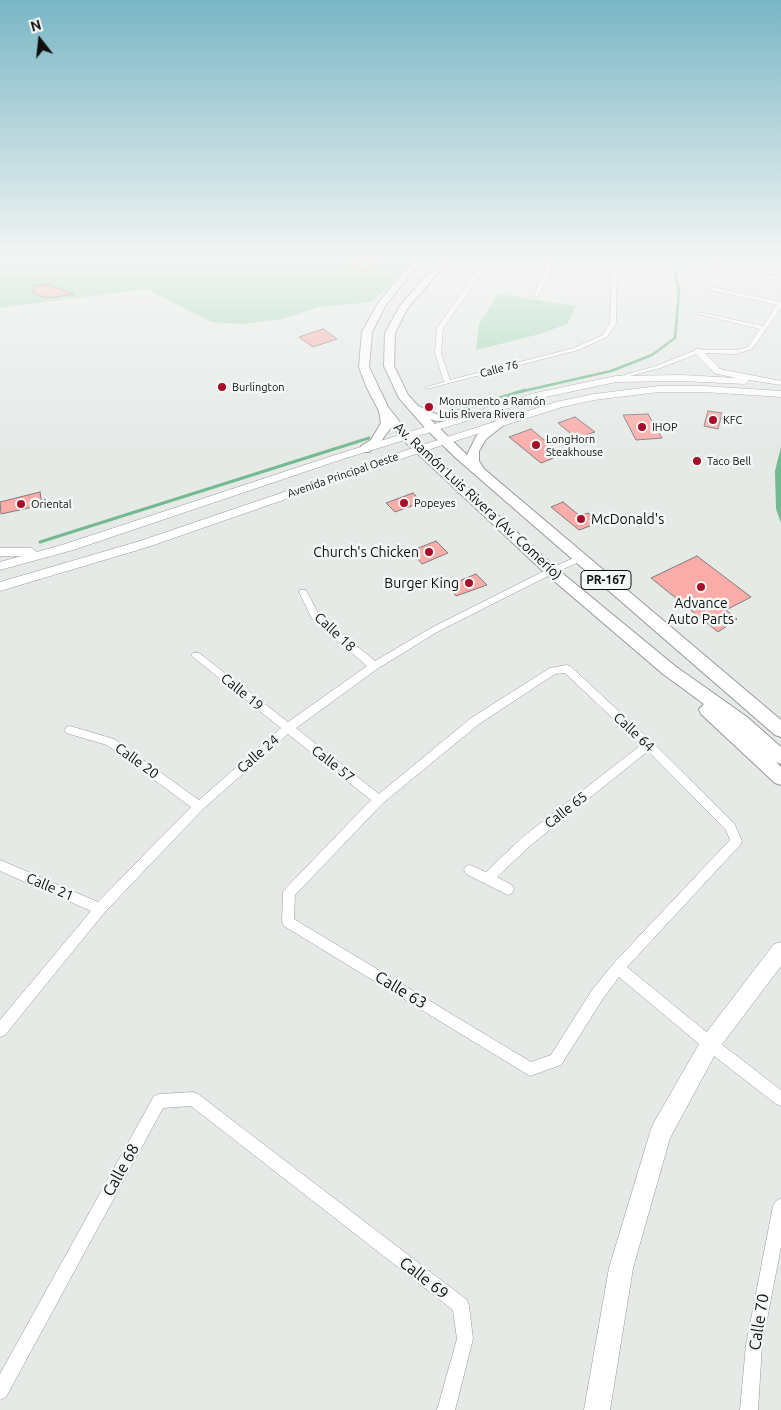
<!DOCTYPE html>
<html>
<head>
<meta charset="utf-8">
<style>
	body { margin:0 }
	#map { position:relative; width:781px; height:1410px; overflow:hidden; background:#e6eae7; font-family:Ubuntu,sans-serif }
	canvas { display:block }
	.north { position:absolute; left:15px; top:15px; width:50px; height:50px; -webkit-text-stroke:4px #f3f7f5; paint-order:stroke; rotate:344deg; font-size:14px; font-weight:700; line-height:20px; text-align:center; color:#0f100f }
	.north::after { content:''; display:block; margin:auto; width:18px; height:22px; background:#0f100f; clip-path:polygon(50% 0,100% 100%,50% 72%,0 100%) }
</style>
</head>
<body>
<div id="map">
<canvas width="781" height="1410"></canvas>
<div class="north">N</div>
</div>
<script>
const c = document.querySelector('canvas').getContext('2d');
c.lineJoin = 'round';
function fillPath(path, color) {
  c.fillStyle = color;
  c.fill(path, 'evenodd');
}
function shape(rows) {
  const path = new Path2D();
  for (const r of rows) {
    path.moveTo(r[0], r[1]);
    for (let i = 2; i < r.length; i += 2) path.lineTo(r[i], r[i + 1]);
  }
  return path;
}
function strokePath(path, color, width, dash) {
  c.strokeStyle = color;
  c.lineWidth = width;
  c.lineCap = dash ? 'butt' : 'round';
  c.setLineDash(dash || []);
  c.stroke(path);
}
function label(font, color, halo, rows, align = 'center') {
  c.font = font + ' Ubuntu,sans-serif';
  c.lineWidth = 5;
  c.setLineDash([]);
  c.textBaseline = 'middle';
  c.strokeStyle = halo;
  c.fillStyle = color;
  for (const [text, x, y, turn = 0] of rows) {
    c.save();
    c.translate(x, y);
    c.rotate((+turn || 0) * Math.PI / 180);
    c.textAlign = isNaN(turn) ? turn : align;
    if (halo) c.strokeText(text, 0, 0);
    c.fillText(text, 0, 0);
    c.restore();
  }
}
const green = shape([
	[0,257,412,257,407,268,372,302,319,307,283,319,243,324,211,322,147,289,0,308],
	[498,294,499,294,576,306,567,324,540,334,476,350,479,324]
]);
const water = shape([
	[781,447,781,523,776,509,775,471]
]);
const streamFar1 = shape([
	[519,392,611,371,652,355,675,338,679,293,675,270,693,257]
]);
const stream = shape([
	[444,415,525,390],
	[40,542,369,438]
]);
const building = shape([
	[363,257,388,257,366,271,348,266,363,257],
	[47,284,74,294,46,298,33,293,34,286,47,284],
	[323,329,337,339,313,347,299,337,323,329],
	[708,411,722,413,718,429,704,426,708,411],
	[648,414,662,438,636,440,623,415,648,414],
	[575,417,595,432,576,438,558,423,575,417],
	[531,429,543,439,564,454,541,463,509,437,531,429],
	[40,492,42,505,1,514,0,502,40,492],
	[413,493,422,502,395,512,386,503,413,493],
	[563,502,580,516,588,513,601,522,579,530,551,507,563,502],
	[436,541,448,553,422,564,411,551,436,541],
	[697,556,751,597,726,610,737,619,718,632,651,578,697,556],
	[476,574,487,585,456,596,447,586,476,574]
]);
const street = shape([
	[482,257,487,257,484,270,443,328,441,353,450,380,574,348,603,335,610,323,612,257,617,257,616,323,607,337,578,350,426,389,426,387,444,382,435,353,437,328,478,270,482,257],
	[546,257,552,257,551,270,538,296,533,297,545,270,546,257],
	[715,263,781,277,781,281,713,266,713,264,715,263],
	[707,286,781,302,781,308,752,349,736,354,699,353,660,368,614,380,614,378,656,366,696,350,736,350,748,347,760,329,698,314,698,312,763,326,777,305,705,289,705,287,707,286],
	[581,555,584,556,584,560,554,573,437,632,377,669,296,728,379,794,471,718,550,668,567,665,570,666,652,742,734,823,742,841,740,845,627,967,715,1039,781,1090,781,1106,776,1104,705,1049,619,977,602,1000,561,1065,530,1076,284,926,282,922,283,893,285,889,371,800,288,734,203,809,104,913,5,1035,0,1037,0,1020,91,911,0,871,0,860,98,902,191,807,107,745,66,733,65,730,66,727,70,726,114,739,199,800,281,728,193,657,191,655,193,653,199,653,288,722,367,666,312,619,299,592,300,590,306,590,319,615,375,661,431,628,548,569,581,555],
	[565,673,641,745,524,836,486,872,470,865,466,866,464,870,466,874,508,895,512,893,514,889,512,885,497,877,532,844,648,751,726,830,730,840,613,964,592,990,551,1055,531,1062,294,919,295,895,383,803,479,724,555,674,565,673],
	[193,1092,198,1094,467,1300,469,1306,473,1339,455,1410,437,1410,457,1339,453,1310,191,1106,163,1108,6,1397,0,1400,0,1374,154,1096,159,1094,193,1092],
	[781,1198,781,1247,762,1345,758,1410,740,1410,746,1345,773,1206,776,1201,781,1198]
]);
const secondary = shape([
	[695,349,701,349,720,369,781,381,781,385,749,380,745,384,682,381,616,382,541,398,343,459,73,550,0,570,0,562,21,556,0,556,0,548,31,548,37,552,65,544,335,455,535,393,616,376,682,375,736,378,714,373,695,353,695,349],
	[659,386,704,386,781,391,781,397,704,392,659,392,594,400,562,407,424,451,148,547,0,591,0,582,140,541,416,447,556,402,594,394,659,386],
	[781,942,781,966,717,1051,670,1138,633,1268,610,1410,584,1410,609,1268,652,1126,703,1037,774,944,781,942]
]);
const primary = shape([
	[416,257,424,257,385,306,372,332,369,367,388,407,410,435,556,568,675,666,747,717,781,747,781,764,776,762,781,767,781,785,775,783,701,714,699,709,704,704,663,674,546,574,402,439,392,426,379,444,369,452,361,452,361,446,371,440,381,423,379,411,366,386,359,367,362,332,378,303,416,257],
	[440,257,448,257,447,262,407,309,395,333,394,366,408,395,418,406,438,415,478,414,478,418,474,419,436,421,430,419,467,455,477,435,497,420,505,420,505,424,486,439,479,451,479,461,484,469,781,720,781,737,775,735,457,459,428,431,399,398,384,366,385,333,400,306,439,261,440,257]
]);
const markers = [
	[222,387,5,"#a70e29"],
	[429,407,5,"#a70e29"],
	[713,420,5,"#a70e29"],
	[642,427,5,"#a70e29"],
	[536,445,5,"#a70e29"],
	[697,461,5,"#a70e29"],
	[404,503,5,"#a70e29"],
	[21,504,5,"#a70e29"],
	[581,519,5,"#a70e29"],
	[429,552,5,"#a70e29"],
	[469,583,5,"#a70e29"],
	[701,587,5,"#a70e29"]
];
const farStreetnames = [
	["Calle 76",499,369,-14],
	["Avenida Principal Oeste",343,475,-19]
];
const farPoinames = [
	["Burlington",232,387],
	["Monumento a Ramón",439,401],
	["Luis Rivera Rivera",439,414],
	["KFC",723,420],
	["IHOP",652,427],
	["LongHorn",546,439],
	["Steakhouse",546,452],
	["Taco Bell",707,461],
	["Popeyes",414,503],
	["Oriental",31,504]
];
const shields = [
	[606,580,50]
];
const shieldNames = [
	["PR-167",606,580]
];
const streetNames = [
	["Av. Ramón Luis Rivera (Av. Comerío)",478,501,43],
	["Calle 18",335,632,43],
	["Calle 19",242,692,39],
	["Calle 64",634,732,43],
	["Calle 24",258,754,-41],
	["Calle 20",137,761,36],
	["Calle 57",333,764,38],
	["Calle 65",566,810,-38],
	["Calle 21",50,887,23]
];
const poiNames = [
	["McDonald's",591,519,"left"],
	["Church's Chicken",419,552],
	["Burger King",459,583],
	["Advance",701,603,"center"],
	["Auto Parts",701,619,"center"]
];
const nearStreetnames = [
	["Calle 63",401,990,31],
	["Calle 68",121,1170,-61],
	["Calle 69",424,1278,38],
	["Calle 70",759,1322,-81]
];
fillPath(green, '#a3d7b7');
fillPath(water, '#74ba91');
strokePath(streamFar1, '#74ba91', 2.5);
strokePath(stream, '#74ba91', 3);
fillPath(building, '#faaca9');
strokePath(building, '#817c7c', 1);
strokePath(street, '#969997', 1);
strokePath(secondary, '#969997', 1);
strokePath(primary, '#969997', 2);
fillPath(street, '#fff');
fillPath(secondary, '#fff');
fillPath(primary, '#fff');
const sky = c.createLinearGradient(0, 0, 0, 454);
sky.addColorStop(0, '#79b6c5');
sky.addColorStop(0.57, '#f4f6f4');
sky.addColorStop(1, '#f4f6f400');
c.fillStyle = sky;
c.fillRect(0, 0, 781, 454);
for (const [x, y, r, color] of markers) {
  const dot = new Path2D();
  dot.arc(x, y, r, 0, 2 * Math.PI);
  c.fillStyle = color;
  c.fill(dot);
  strokePath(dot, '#f3f7f5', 2);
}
label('11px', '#0f100f', '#f3f7f5', farStreetnames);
label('11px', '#0f100f', '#f3f7f5', farPoinames, 'left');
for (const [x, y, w] of shields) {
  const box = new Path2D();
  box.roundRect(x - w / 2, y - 9.5, w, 19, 4);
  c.fillStyle = '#f3f7f5';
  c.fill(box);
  strokePath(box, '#0f100f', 1);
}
label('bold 12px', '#0f100f', null, shieldNames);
label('14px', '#0f100f', '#f3f7f5', streetNames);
label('14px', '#0f100f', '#f3f7f5', poiNames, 'right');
label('16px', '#0f100f', '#f3f7f5', nearStreetnames);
</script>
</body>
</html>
